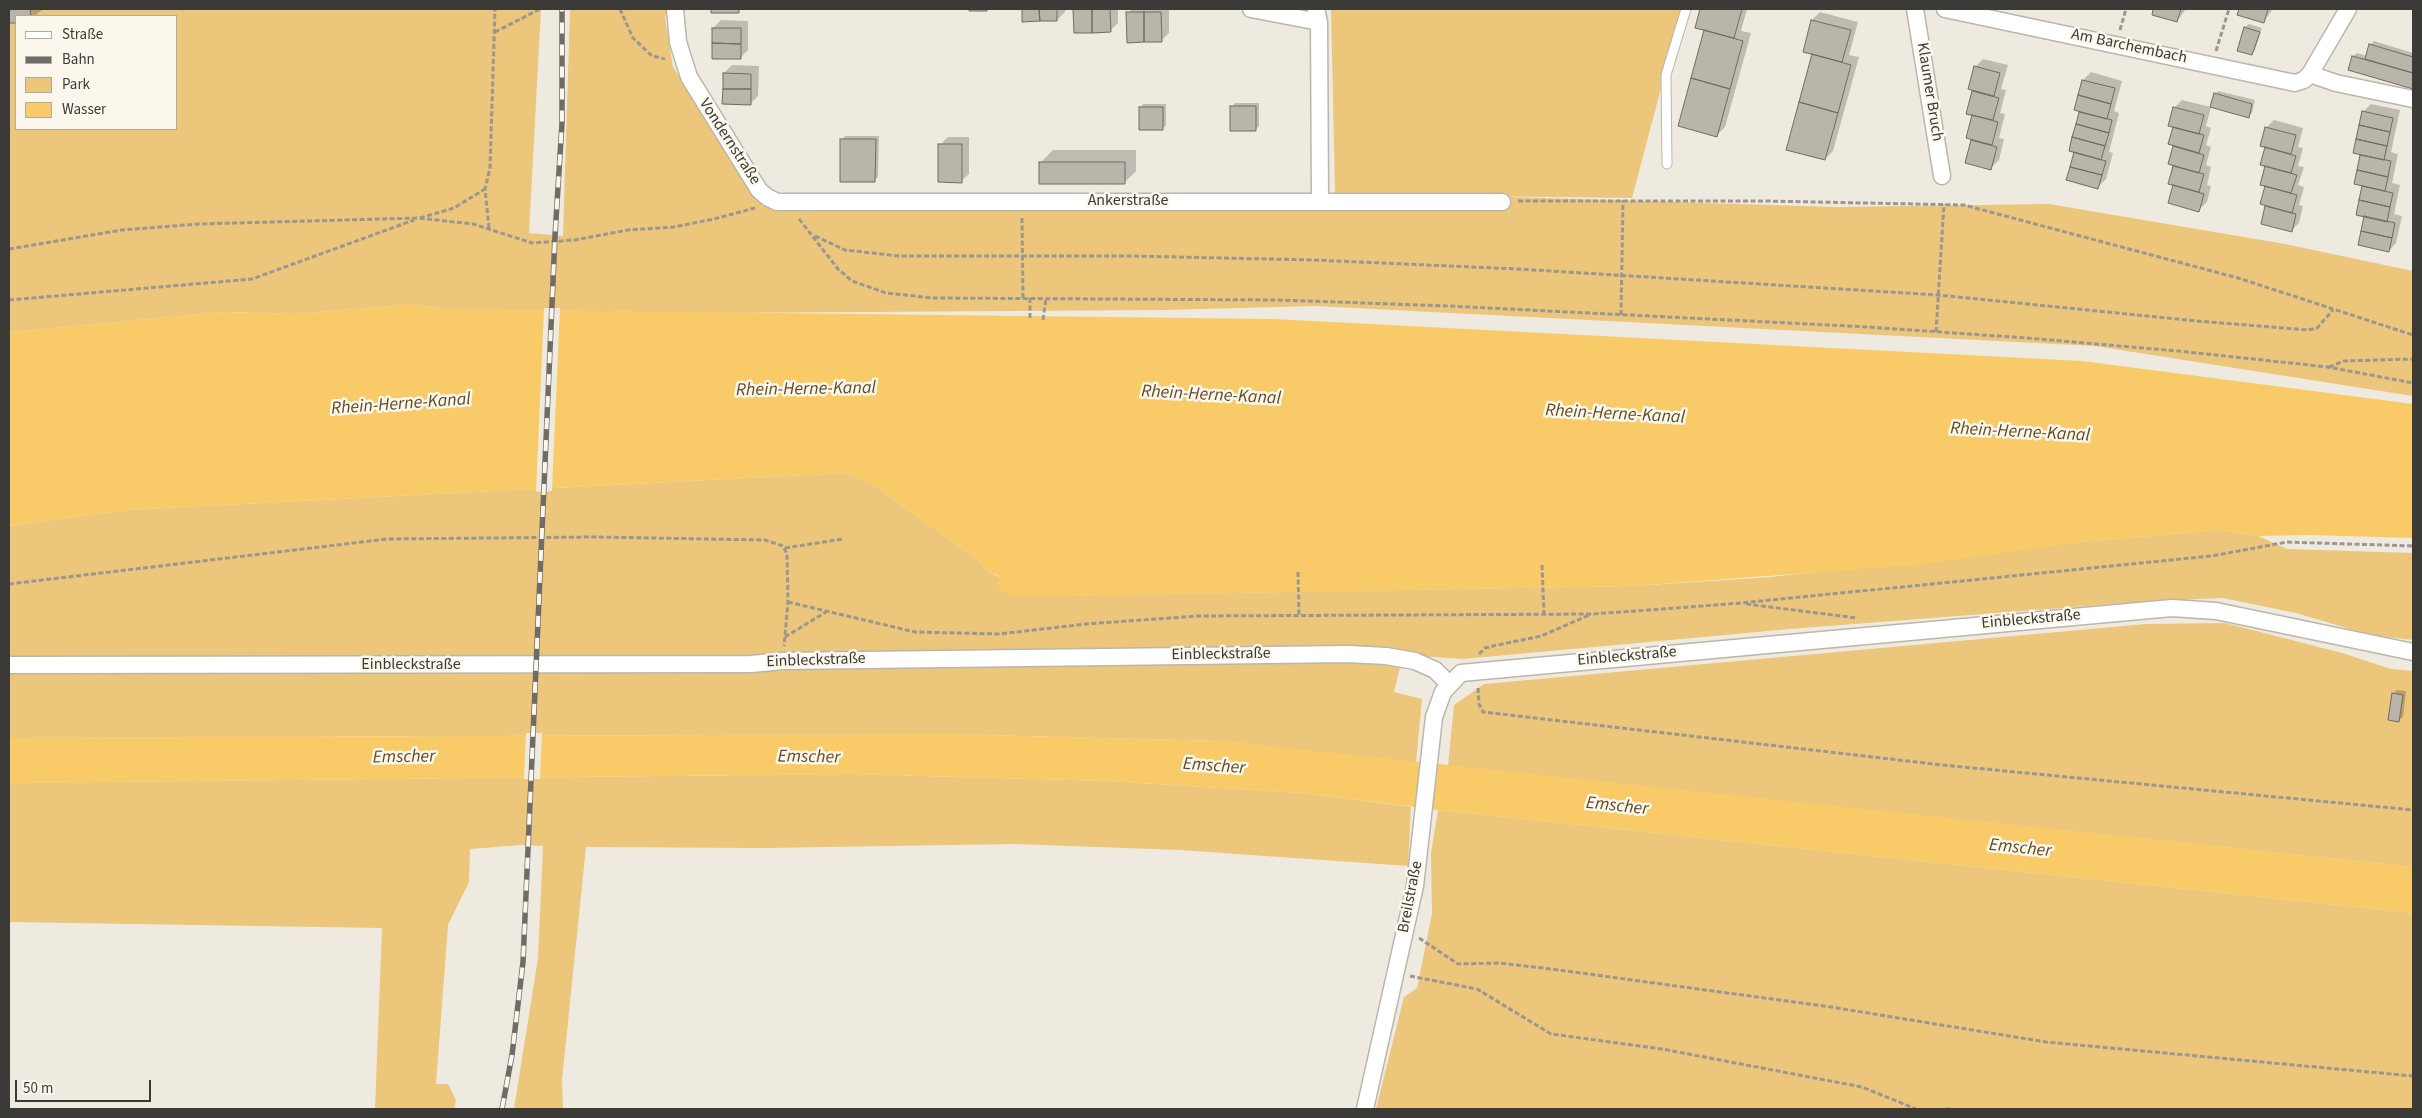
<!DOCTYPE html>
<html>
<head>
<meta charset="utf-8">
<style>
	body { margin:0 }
	#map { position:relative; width:2422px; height:1118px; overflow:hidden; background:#efeae0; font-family:"Source Sans 3",sans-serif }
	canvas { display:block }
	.frame { position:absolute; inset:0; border:10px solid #3c3a36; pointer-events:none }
	.legend { position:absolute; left:15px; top:15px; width:162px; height:115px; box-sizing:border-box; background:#fcf7ed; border:1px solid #afaba4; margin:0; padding:6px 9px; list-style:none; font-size:15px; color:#3c3a36 }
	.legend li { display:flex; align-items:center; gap:10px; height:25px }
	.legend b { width:25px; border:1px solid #afaba4 }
	.scale { position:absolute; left:15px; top:1080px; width:136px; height:22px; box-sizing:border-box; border:2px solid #3c3a36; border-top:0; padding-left:6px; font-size:15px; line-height:18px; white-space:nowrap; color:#3c3a36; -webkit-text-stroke:4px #fcf7ed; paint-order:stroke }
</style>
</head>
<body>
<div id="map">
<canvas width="2422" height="1118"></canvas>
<div class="frame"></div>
<ul class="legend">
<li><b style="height:6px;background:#fff"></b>Straße</li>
<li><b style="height:6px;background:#6f6c67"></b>Bahn</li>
<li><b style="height:14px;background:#ebc67b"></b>Park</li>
<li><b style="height:14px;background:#f8ca68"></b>Wasser</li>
</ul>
<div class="scale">50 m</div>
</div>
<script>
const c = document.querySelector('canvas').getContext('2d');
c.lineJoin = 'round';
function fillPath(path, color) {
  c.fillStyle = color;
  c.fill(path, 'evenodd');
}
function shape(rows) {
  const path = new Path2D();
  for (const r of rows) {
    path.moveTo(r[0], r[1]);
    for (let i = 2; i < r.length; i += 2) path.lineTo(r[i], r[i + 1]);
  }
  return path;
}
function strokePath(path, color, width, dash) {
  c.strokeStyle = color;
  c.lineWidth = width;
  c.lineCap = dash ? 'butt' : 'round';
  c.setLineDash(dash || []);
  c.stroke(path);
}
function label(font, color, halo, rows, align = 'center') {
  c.font = font + ' "Source Sans 3",sans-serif';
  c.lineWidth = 5;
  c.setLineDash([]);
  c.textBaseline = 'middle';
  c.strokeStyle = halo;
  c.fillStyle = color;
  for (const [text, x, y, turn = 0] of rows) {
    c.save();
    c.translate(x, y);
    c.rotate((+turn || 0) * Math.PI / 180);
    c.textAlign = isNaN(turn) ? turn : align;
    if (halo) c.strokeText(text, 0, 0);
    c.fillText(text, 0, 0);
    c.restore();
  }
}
const green = shape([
	[9,9,541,9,529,233,563,236,570,9,667,9,665,18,673,67,752,193,771,207,1319,208,1335,192,1331,9,1682,9,1632,198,1479,196,1837,207,2049,204,2285,244,2413,271,2413,396,2095,346,1315,306,1163,310,711,313,442,309,415,304,296,314,224,312,9,332],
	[16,16,176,16,176,129,16,129],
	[846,473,872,484,979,561,989,573,1053,596,1633,586,1771,577,2082,542,2218,530,2258,536,2287,549,2413,553,2413,640,2370,635,2296,613,2223,598,2151,601,1790,629,1463,659,1403,655,1394,692,1422,699,1416,763,1220,741,946,734,9,738,9,526,126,510],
	[2225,623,2342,653,2391,669,2413,671,2413,867,1448,766,1454,705,1484,684,2146,624],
	[851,774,1107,781,1302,793,1411,807,1408,866,1180,850,1014,844,764,848,586,847,562,1080,563,1109,514,1109,538,958,543,846,521,845,470,849,469,882,448,925,436,1084,448,1084,456,1100,454,1109,375,1109,382,928,9,922,9,783],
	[1438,810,2413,913,2413,1109,1376,1109,1404,997,1417,988,1432,914,1431,853]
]);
const water = shape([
	[415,304,442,309,1274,319,2082,361,2413,404,2413,538,2309,535,2258,536,2218,530,2082,542,1916,565,1633,586,1010,597,997,587,1000,576,989,573,979,561,872,484,846,473,126,510,9,526,9,332,224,312,296,314],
	[946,734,1221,741,2413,867,2413,913,1438,810,1302,793,1107,781,851,774,9,783,9,738]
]);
const pier = shape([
	[544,308,560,308,552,491,536,492],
	[526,733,542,733,540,779,524,779]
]);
const shadow = shape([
	[9,9,43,9,35,16,16,16,16,22,9,22],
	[970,9,1005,9,970,10],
	[1023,9,1065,9,1065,12,1057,20,1023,20],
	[1074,9,1118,9,1118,23,1110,31,1075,32],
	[1132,9,1169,9,1169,33,1161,41,1128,13],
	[1701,9,1747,9,1741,31,1751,33,1725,127,1717,135,1706,29,1696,27],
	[2155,9,2186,9,2177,21,2153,14],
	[2240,9,2273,9,2264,21,2239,14],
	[1820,12,1858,22,1849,55,1859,57,1833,151,1825,159,1814,53,1804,51,1812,20],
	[721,20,748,21,748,50,740,58,713,28],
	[2249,24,2262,28,2255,50,2252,54,2245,27],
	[2374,41,2413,53,2413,88,2350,69,2353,56,2357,53,2367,56,2370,45],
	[1983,59,2008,65,2001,89,2006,90,2000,113,2005,114,1999,138,2004,139,1999,160,1991,168,1966,162,1972,139,1973,114,1967,113,1974,89,1975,67],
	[732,65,759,66,758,96,750,104,724,73],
	[2091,72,2122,81,2114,111,2119,113,2109,152,2113,153,2106,179,2098,187,2075,151,2070,150,2081,111,2083,80],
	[2218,91,2255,100,2252,113,2248,116,2215,94],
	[2182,100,2211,107,2206,126,2211,128,2206,145,2211,147,2206,165,2211,167,2207,185,2211,186,2207,202,2199,210,2175,184,2169,183,2174,165,2170,163,2174,145,2174,108],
	[1235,103,1259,103,1259,126,1255,130,1232,107],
	[1143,104,1166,104,1166,125,1163,128,1140,107],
	[2371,104,2400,110,2391,152,2398,154,2392,183,2400,185,2394,214,2402,216,2396,243,2389,251,2366,215,2357,214,2364,185,2355,183,2362,154,2363,112],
	[2274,120,2303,128,2298,147,2303,148,2298,166,2304,167,2298,185,2304,187,2299,205,2303,206,2299,223,2291,231,2262,223,2267,205,2266,128],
	[845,136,879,136,878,177,875,180,841,140],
	[948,137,969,137,969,174,961,181,940,145],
	[1053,150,1136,150,1136,171,1124,183,1041,162],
	[2397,690,2406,691,2403,717,2399,720,2393,694]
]);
const building = shape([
	[9,9,30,9,31,16,16,16,16,23,9,23,9,9],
	[711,9,739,9,739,13,711,13,711,9],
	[969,9,987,9,987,11,969,11,969,9],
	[1022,9,1039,9,1040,21,1022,22,1022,9],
	[1039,9,1057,9,1057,21,1040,21,1039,9],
	[1073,9,1092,9,1092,33,1074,33,1073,9],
	[1092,9,1110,9,1111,32,1092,33,1092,9],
	[1700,9,1742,9,1734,38,1695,28,1700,9],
	[2153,9,2181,9,2177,22,2152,15,2153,9],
	[2239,9,2268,9,2264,23,2237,15,2239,9],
	[1126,12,1144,12,1144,42,1127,43,1126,12],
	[1144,12,1161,12,1162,42,1144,42,1144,12],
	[1811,20,1851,30,1842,62,1803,52,1811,20],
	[2244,27,2260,32,2252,55,2237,51,2244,27],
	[712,28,741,28,741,44,712,43,712,28],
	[1704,30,1743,41,1730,89,1691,78,1704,30],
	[712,43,741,44,741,59,712,59,712,43],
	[2369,44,2413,57,2413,73,2365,59,2369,44],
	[1812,54,1851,65,1838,113,1799,102,1812,54],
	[2352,56,2413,73,2413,89,2348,70,2352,56],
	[1974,66,2000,73,1994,96,1968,89,1974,66],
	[723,73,751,74,751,89,723,89,723,73],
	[1691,78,1730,89,1717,137,1678,126,1691,78],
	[2082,80,2115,88,2111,104,2078,95,2082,80],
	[723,89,751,89,751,105,722,104,723,89],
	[1972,91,1999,98,1993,120,1966,114,1972,91],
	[2214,93,2252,104,2249,118,2210,107,2214,93],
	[2078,95,2111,104,2107,119,2074,110,2078,95],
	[1799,102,1838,113,1825,160,1786,150,1799,102],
	[1230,106,1256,106,1256,131,1230,131,1230,106],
	[1139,107,1163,107,1163,130,1139,130,1139,107],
	[2173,107,2204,115,2199,134,2168,126,2173,107],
	[2362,111,2393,118,2390,132,2359,125,2362,111],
	[2079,112,2112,120,2109,133,2076,124,2079,112],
	[1972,115,1998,122,1992,145,1966,138,1972,115],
	[2076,124,2109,133,2105,146,2072,137,2076,124],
	[2359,125,2390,132,2387,146,2356,139,2359,125],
	[2173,127,2204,135,2199,153,2168,144,2173,127],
	[2265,127,2296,135,2291,154,2260,146,2265,127],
	[2072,137,2105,146,2101,160,2069,151,2072,137],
	[840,139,876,139,875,182,840,182,840,139],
	[2356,139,2387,146,2384,160,2353,153,2356,139],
	[1971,140,1997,147,1991,170,1965,163,1971,140],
	[938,144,962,144,962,183,938,182,938,144],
	[2173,146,2204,155,2199,173,2168,164,2173,146],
	[2265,147,2296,156,2291,173,2260,165,2265,147],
	[2074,152,2106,161,2102,175,2070,167,2074,152],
	[2360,155,2391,161,2388,177,2357,170,2360,155],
	[1039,162,1125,162,1125,184,1039,184,1039,162],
	[2173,166,2204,174,2199,192,2168,184,2173,166],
	[2265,166,2297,175,2291,193,2260,185,2265,166],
	[2070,167,2102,175,2098,189,2066,180,2070,167],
	[2357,170,2388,177,2385,191,2354,184,2357,170],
	[2173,185,2204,194,2199,212,2168,203,2173,185],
	[2265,186,2297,195,2292,213,2260,204,2265,186],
	[2362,186,2393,193,2390,207,2359,200,2362,186],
	[2359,200,2390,207,2387,222,2356,215,2359,200],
	[2265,206,2296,214,2292,232,2261,224,2265,206],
	[2364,216,2395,223,2392,238,2361,231,2364,216],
	[2361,231,2392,238,2389,252,2358,245,2361,231],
	[2392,693,2403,695,2399,722,2388,720,2392,693]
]);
const path = shape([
	[620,9,633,38,652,56,665,59],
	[2120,30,2126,9],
	[495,32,540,9],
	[2216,51,2229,9],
	[1518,201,1765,201,1964,205,2238,278,2413,335],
	[420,218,454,208,485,189],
	[1022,218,1023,298],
	[799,219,838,269,852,281,886,293,933,298,1278,300,1449,306,1868,327,2027,338,2178,351,2328,367,2413,383],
	[489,228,485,189,490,168,495,9],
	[815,236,845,250,899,256,1132,256,1314,260,1518,269,1937,295,2197,321,2308,330,2317,328,2333,310],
	[9,249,122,230,199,224,418,218,473,224,532,243,575,240,628,230,674,227,714,219,755,208],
	[1030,298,1030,320],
	[9,300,252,279,414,220],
	[1621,315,1623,200],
	[1043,320,1046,298],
	[1936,332,1944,204],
	[2329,367,2344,361,2413,359],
	[785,548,843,539],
	[1542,565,1544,614],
	[1298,572,1299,615],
	[9,584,387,539,595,537,765,540,783,546,787,554,788,602,784,646],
	[788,602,915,632,999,634,1086,624,1198,616,1592,614,1663,609,1741,603,2212,556,2287,542,2413,546],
	[1746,604,1857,618],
	[785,637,826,612],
	[1479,654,1485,648,1493,646,1541,636,1589,615],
	[1478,688,1479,704,1483,712,1942,765,2413,810],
	[1419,938,1458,964,1499,963,1551,969,1831,1007,2046,1042,2413,1076],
	[1410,976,1477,989,1551,1034,1662,1049,1862,1087,1916,1109],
	[1946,1109,1953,1109]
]);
const service = shape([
	[1667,164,1666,75,1686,9]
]);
const minor = shape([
	[675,9,678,42,689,77,759,190,767,197,777,202,1502,202],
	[1251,9,1319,22],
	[1316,9,1319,22,1320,201],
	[1915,9,1942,176],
	[1945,9,2295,83,2304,80,2310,74,2348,9],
	[2310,74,2336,83,2413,99],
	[9,665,751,664,783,661,1348,654,1386,656,1415,661,1435,670,1449,684],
	[1365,1109,1415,886,1434,717,1443,692,1461,673,2172,608,2216,611,2413,652]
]);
const rail = shape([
	[502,1109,512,1055,523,962,555,236,562,123,562,9]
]);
const streetNames = [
	["Am Barchembach",2129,47,12],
	["Klaumer Bruch",1929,92,81],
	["Vondernstraße",729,142,57],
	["Ankerstraße",1128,201],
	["Einbleckstraße",2031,620,-5],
	["Einbleckstraße",1221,655,-1],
	["Einbleckstraße",1627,657,-5],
	["Einbleckstraße",816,661,-2],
	["Einbleckstraße",411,665],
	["Breilstraße",1411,897,-79]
];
const waterNames = [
	["Rhein-Herne-Kanal",806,390,-1],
	["Rhein-Herne-Kanal",1211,396,3],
	["Rhein-Herne-Kanal",401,405,-4],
	["Rhein-Herne-Kanal",1615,415,3],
	["Rhein-Herne-Kanal",2020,433,3],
	["Emscher",404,758,-1],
	["Emscher",809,758,1],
	["Emscher",1214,767,4],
	["Emscher",1617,807,6],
	["Emscher",2020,849,6]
];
fillPath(green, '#ebc67b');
fillPath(water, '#f8ca68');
fillPath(pier, '#efeae0');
fillPath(shadow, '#0003');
fillPath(building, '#bab5ab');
strokePath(building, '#706b62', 1);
strokePath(service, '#bbb6ac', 11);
strokePath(minor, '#bbb6ac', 19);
strokePath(path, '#9b9790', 3, [5, 2.5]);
strokePath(service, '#fff', 9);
strokePath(minor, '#fff', 16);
strokePath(rail, '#6f6c67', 5.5);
strokePath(rail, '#fcf7ed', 4, [11]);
label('16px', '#3c3a36', '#fcf7ed', streetNames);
label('italic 18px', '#5e4b22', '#fcf7ed', waterNames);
</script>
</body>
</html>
